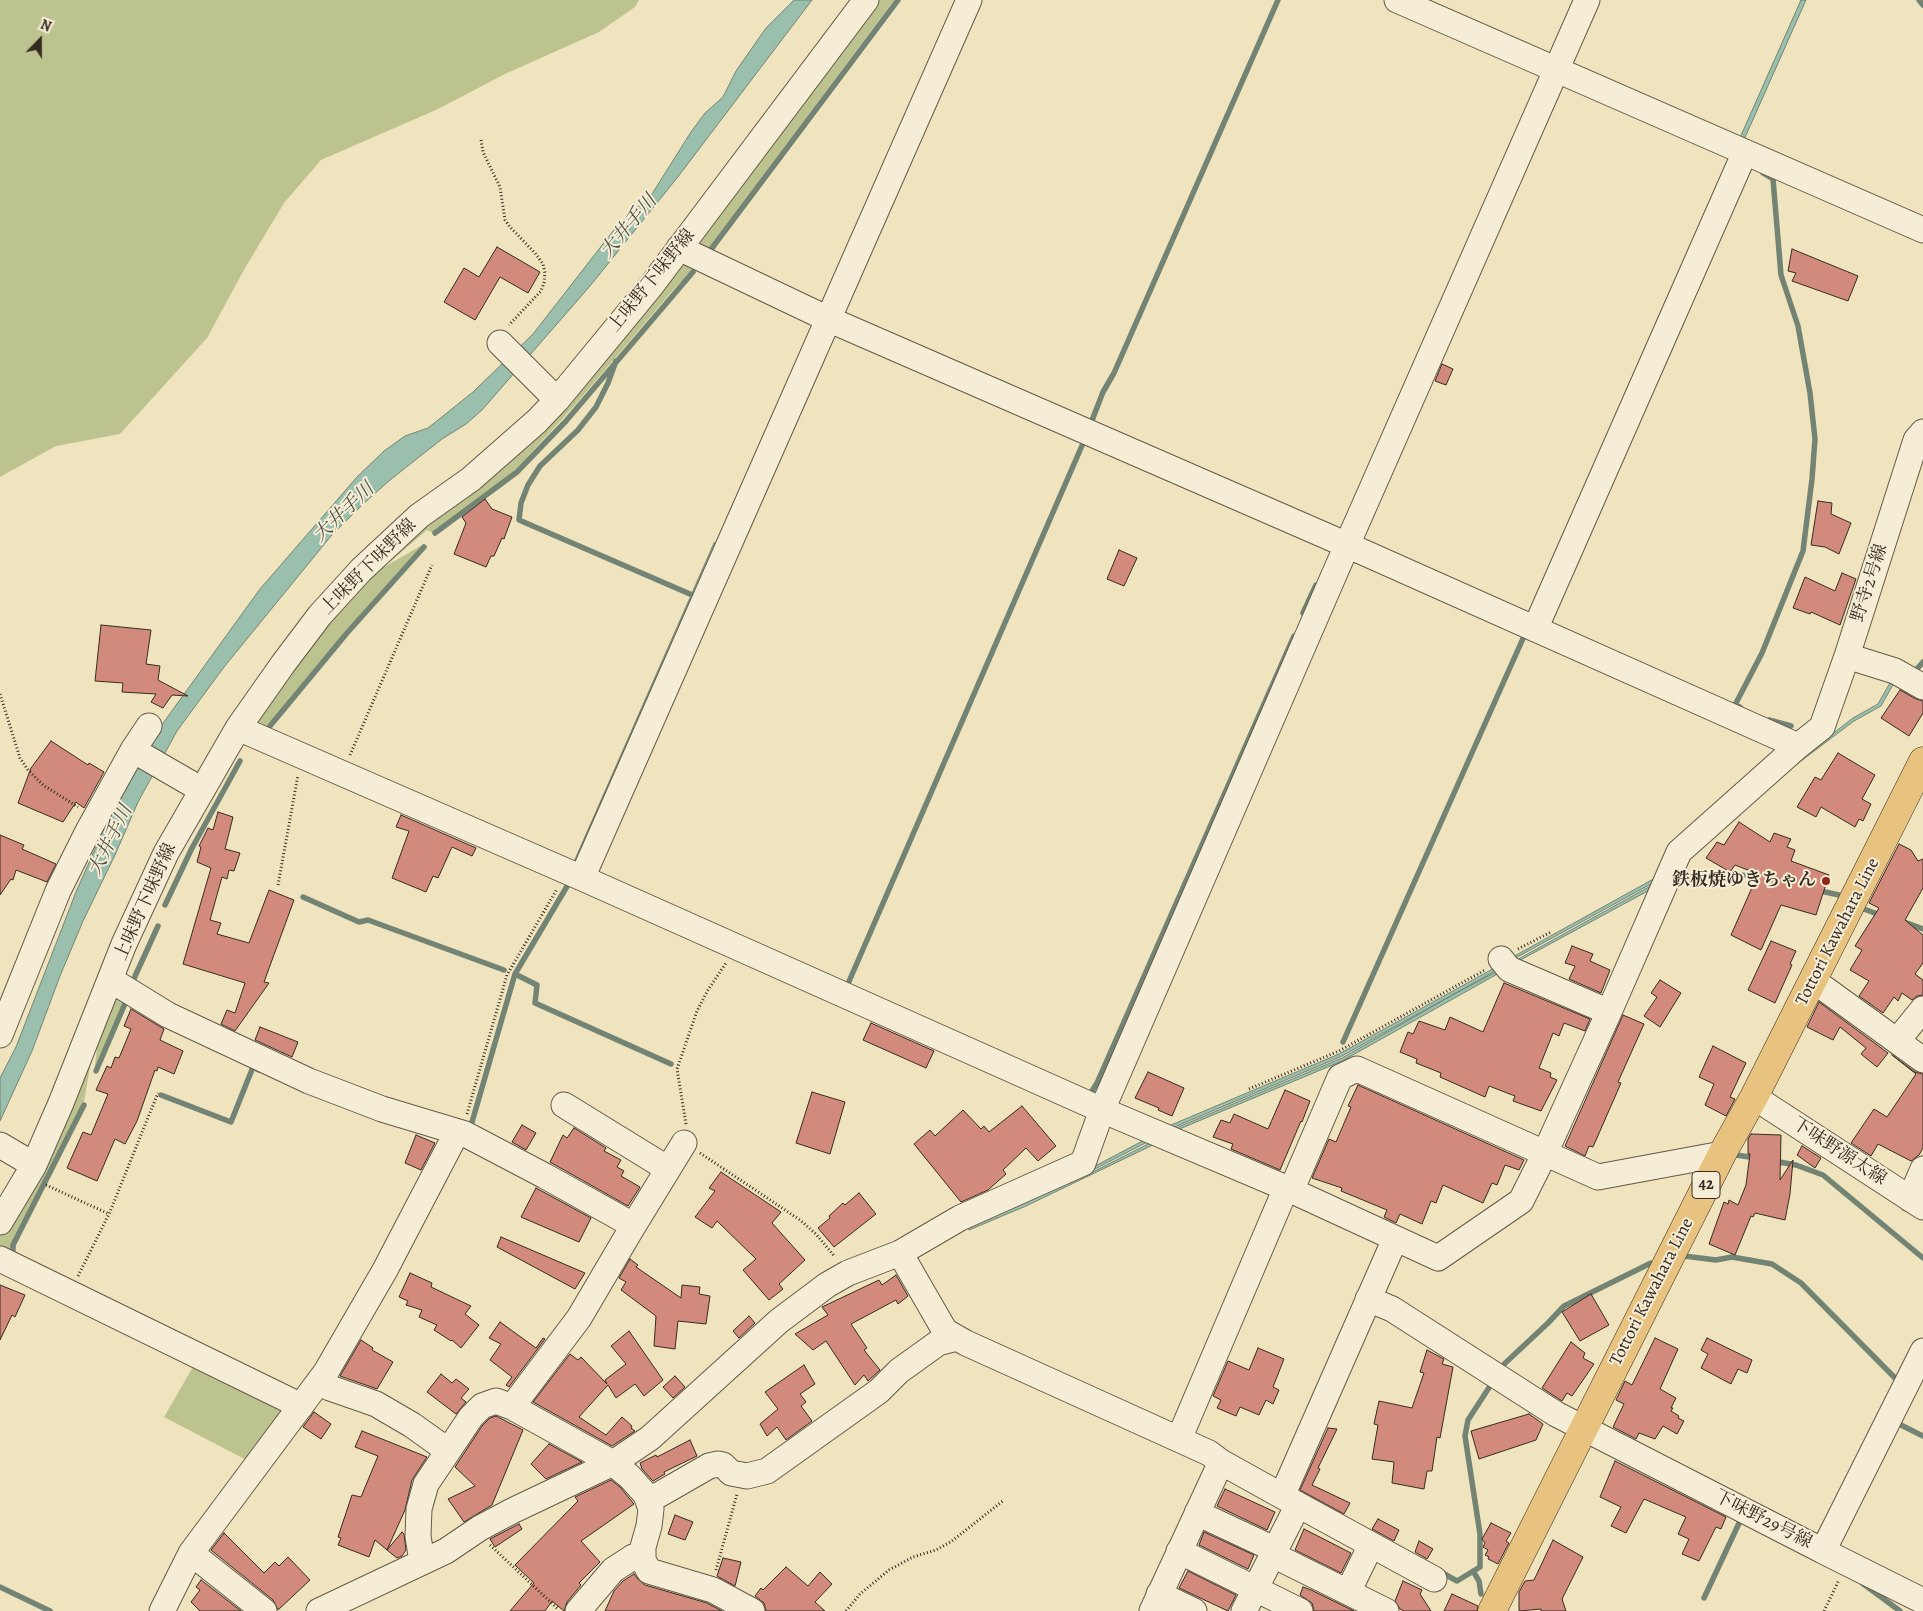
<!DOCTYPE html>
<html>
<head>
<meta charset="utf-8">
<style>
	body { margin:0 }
	#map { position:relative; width:1923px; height:1611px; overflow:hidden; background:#f0e4be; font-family:Alegreya,serif }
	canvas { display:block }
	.north { position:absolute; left:15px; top:15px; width:50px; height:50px; -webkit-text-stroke:4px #f5edd5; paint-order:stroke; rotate:22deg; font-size:14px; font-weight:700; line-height:20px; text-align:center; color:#362b22 }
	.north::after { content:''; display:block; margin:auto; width:18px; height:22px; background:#362b22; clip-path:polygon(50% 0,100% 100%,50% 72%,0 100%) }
</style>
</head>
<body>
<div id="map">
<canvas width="1923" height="1611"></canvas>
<div class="north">N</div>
</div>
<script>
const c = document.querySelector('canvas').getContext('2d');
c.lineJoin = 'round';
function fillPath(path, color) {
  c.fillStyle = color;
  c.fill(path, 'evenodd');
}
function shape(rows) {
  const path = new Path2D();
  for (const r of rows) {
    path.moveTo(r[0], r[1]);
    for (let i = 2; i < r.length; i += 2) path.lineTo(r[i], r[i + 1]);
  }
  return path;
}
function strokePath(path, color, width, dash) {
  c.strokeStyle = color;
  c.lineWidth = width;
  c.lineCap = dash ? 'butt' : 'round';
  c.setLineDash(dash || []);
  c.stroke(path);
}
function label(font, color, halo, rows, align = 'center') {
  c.font = font + ' Alegreya,"Noto Serif JP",serif';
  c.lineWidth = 4;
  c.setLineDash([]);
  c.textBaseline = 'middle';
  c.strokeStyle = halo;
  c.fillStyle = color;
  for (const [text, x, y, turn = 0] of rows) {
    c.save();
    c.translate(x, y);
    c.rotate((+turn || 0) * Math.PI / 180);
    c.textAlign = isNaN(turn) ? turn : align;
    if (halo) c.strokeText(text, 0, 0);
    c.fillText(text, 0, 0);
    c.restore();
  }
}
const green = shape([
	[0,0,639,0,635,7,599,32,505,74,438,109,321,160,284,203,245,268,207,338,120,434,56,446,0,477],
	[870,0,894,0,702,257,694,236],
	[699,263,673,290,576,404,515,470,433,533,427,530,391,561,371,572,424,520,676,264],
	[424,544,338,641,263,734,252,728,267,690,377,571],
	[129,993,95,1072,94,1072,102,1010,106,999],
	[92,1055,84,1102,23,1222,12,1246,12,1251,0,1254,0,1230],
	[197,1360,288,1409,254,1464,164,1417]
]);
const water = shape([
	[794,0,812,0,677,178,590,286,482,410,466,424,442,439,390,480,362,505,331,536,224,667,177,731,138,802,115,855,83,921,60,976,32,1051,0,1121,0,1078,16,1047,76,892,107,822,161,726,260,589,357,477,384,451,405,436,428,428,473,392,533,334,617,226,652,194,691,132,705,113,723,97,736,71,766,28,794,0],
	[1801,0,1806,0,1743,142,1739,140,1801,0],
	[714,543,716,544,576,865,573,864,714,543],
	[1891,681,1894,683,1881,706,1854,721,1797,764,1796,762,1853,718,1878,704,1891,681],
	[1657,877,1660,879,1510,961,1509,959,1657,877],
	[1656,883,1657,886,1513,964,1513,962,1656,883],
	[1498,966,1499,969,1340,1057,1165,1131,1164,1128,1339,1054,1498,966],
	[1500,970,1501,972,1342,1061,1170,1133,1169,1131,1342,1058,1458,992,1500,970],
	[1150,1137,1151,1140,1095,1169,1083,1177,1156,1140,1157,1143,1026,1206,969,1230,966,1224,1065,1182,1150,1137]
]);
const stream = shape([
	[1919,0,1923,5],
	[709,252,898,0],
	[616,361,608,383,596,407,578,430,540,466,528,485,521,503,519,520,690,594],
	[1091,423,1103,392,1114,373,1278,0],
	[435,533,517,472,566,421,693,272],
	[1303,613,1316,585],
	[1915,671,1923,662],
	[1740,707,1735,705,1762,653,1803,551,1812,479,1815,439,1810,393,1798,326,1781,275,1773,179,1763,173],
	[1769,720,1791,726],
	[270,726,347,633,424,547],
	[1679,876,1711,874,1764,876],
	[1816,890,1839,895],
	[303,897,359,922,368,920,504,970],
	[165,905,192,848,240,761],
	[1861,908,1883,916],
	[1904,922,1923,929],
	[515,974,537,985,535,1003,671,1064],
	[131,985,158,926],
	[847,986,1084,441],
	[1343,1042,1525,634],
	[96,1071,127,999],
	[1092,1091,1097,1083,1294,636],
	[161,1095,231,1122,253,1067,259,1070],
	[470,1129,515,974,569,883],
	[1736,1155,1756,1158],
	[1773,1161,1796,1165,1823,1175,1923,1258],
	[13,1250,13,1245,84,1105],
	[1684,1256,1716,1260,1732,1257,1772,1264,1801,1283,1899,1382],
	[1498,1365,1501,1367,1548,1323,1564,1306,1651,1263],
	[1899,1424,1923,1436],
	[1439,1571,1457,1581,1480,1567,1480,1534,1465,1436,1468,1420,1492,1383],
	[1473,1571,1479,1581,1481,1594],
	[1862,1583,1900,1611],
	[0,1587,50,1611],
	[1704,1598,1741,1519,1744,1520]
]);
const building = shape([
	[497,247,540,272,528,293,500,277,475,320,444,302,464,268,479,277,497,247],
	[1792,249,1858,276,1848,301,1792,281,1796,273,1788,271,1792,249],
	[1442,364,1453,369,1446,385,1435,381,1442,364],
	[485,499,492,509,512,517,504,539,502,538,494,556,491,556,486,567,454,554,466,523,462,517,485,499],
	[1818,501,1832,503,1831,514,1851,523,1839,554,1825,547,1811,545,1818,501],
	[1119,550,1137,558,1124,586,1107,579,1119,550],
	[1842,573,1856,579,1840,625,1811,612,1810,614,1793,608,1805,577,1835,591,1842,573],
	[101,625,151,630,146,664,160,666,158,680,188,696,172,695,163,708,151,702,156,694,122,692,123,683,95,681,101,625],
	[1900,690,1916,699,1923,701,1923,713,1909,736,1881,718,1900,690],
	[51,741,88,765,89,763,104,772,84,808,76,802,63,822,18,803,31,768,51,741],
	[1838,753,1875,775,1862,799,1871,804,1863,821,1859,819,1855,827,1821,807,1816,817,1797,807,1815,777,1821,780,1838,753],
	[218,812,233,817,225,849,240,853,234,871,229,870,227,879,222,877,210,920,221,923,217,934,249,943,269,890,294,900,264,982,269,983,235,1031,221,1024,227,1010,235,1013,245,983,183,964,211,868,197,862,201,847,199,846,208,828,213,830,218,812],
	[401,815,476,848,472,856,452,847,438,878,433,876,426,892,392,878,409,831,396,827,401,815],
	[1739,822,1770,842,1774,833,1791,839,1787,847,1795,850,1791,861,1829,875,1816,915,1781,905,1761,950,1731,935,1758,874,1735,865,1730,872,1706,858,1717,842,1724,845,1739,822],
	[0,835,24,845,22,849,56,864,47,882,16,870,13,880,11,879,0,895,0,835],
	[1899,844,1911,850,1918,861,1923,859,1923,888,1905,920,1923,935,1923,963,1915,974,1923,980,1923,995,1917,996,1912,1000,1902,993,1898,1001,1894,997,1883,1013,1859,996,1869,981,1850,970,1862,950,1855,946,1879,908,1869,903,1899,844],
	[1771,941,1796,951,1790,964,1792,965,1775,1003,1748,990,1771,941],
	[1572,946,1593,954,1590,961,1610,970,1601,993,1569,979,1575,966,1565,963,1572,946],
	[1660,980,1681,993,1660,1027,1644,1016,1657,997,1651,993,1660,980],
	[1504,983,1590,1019,1585,1031,1564,1023,1559,1036,1553,1033,1539,1068,1551,1073,1550,1077,1557,1080,1541,1111,1513,1101,1515,1096,1489,1086,1485,1097,1440,1077,1441,1073,1416,1063,1417,1059,1400,1052,1408,1032,1413,1034,1419,1021,1445,1030,1450,1017,1483,1032,1504,983],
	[1819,1002,1888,1053,1877,1067,1861,1054,1866,1048,1840,1027,1833,1040,1807,1027,1819,1002],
	[131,1009,164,1029,160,1040,183,1051,174,1074,158,1067,157,1071,155,1070,137,1121,125,1144,115,1139,97,1181,67,1168,83,1132,91,1135,108,1094,96,1090,107,1066,111,1068,115,1057,119,1058,131,1029,124,1026,131,1009],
	[1623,1015,1644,1024,1618,1082,1621,1083,1593,1147,1589,1146,1585,1156,1565,1146,1623,1015],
	[871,1023,934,1051,926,1068,863,1040,871,1023],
	[260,1027,298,1042,292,1057,255,1040,260,1027],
	[1713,1046,1746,1063,1730,1097,1735,1099,1726,1116,1705,1105,1714,1084,1699,1077,1713,1046],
	[1892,1055,1915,1072,1923,1074,1923,1148,1919,1155,1911,1161,1878,1144,1871,1156,1851,1143,1874,1109,1887,1117,1916,1074,1892,1055],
	[1148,1072,1184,1088,1172,1116,1158,1110,1159,1108,1135,1098,1148,1072],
	[1358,1085,1524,1160,1519,1170,1505,1165,1497,1185,1492,1183,1483,1203,1443,1185,1436,1203,1431,1201,1422,1224,1400,1214,1396,1223,1384,1217,1387,1210,1341,1191,1342,1188,1312,1178,1329,1139,1336,1142,1351,1107,1348,1106,1358,1085],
	[1285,1090,1310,1101,1302,1122,1301,1121,1280,1170,1231,1149,1233,1144,1213,1137,1221,1120,1230,1123,1234,1114,1268,1129,1285,1090],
	[812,1092,845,1102,830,1154,796,1143,812,1092],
	[1022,1106,1056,1146,1038,1161,1026,1148,1003,1170,1006,1174,988,1190,961,1202,914,1144,930,1130,935,1136,963,1110,981,1129,984,1126,989,1132,1022,1106],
	[522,1125,536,1133,526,1150,512,1142,522,1125],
	[574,1128,606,1148,604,1151,621,1160,617,1167,624,1171,621,1176,640,1187,628,1206,550,1162,563,1135,567,1138,574,1128],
	[1751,1134,1781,1135,1780,1180,1793,1160,1790,1194,1785,1220,1755,1213,1753,1217,1751,1216,1735,1255,1709,1244,1724,1202,1728,1204,1729,1200,1738,1205,1746,1185,1750,1154,1748,1154,1748,1139,1751,1134],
	[416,1135,435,1143,421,1170,405,1163,416,1135],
	[1802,1146,1821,1158,1815,1168,1797,1155,1802,1146],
	[721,1172,781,1212,772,1223,805,1260,779,1284,783,1289,769,1300,743,1270,756,1259,717,1221,712,1228,695,1217,715,1191,709,1188,721,1172],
	[536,1188,591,1218,579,1242,521,1217,536,1188],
	[859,1193,876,1214,834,1247,818,1228,830,1218,829,1216,843,1203,845,1205,859,1193],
	[501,1237,585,1273,575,1289,497,1247,501,1237],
	[630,1259,638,1265,636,1267,681,1298,682,1285,700,1287,699,1294,710,1296,706,1324,678,1321,675,1349,654,1346,656,1316,621,1290,626,1282,619,1278,630,1259],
	[410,1273,432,1283,431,1287,471,1306,465,1314,479,1325,461,1348,452,1340,451,1341,434,1330,437,1325,419,1317,422,1310,406,1305,408,1301,399,1297,410,1273],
	[896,1275,908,1296,898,1304,896,1300,851,1324,867,1348,864,1350,880,1370,868,1381,864,1375,855,1385,826,1341,813,1350,795,1334,828,1315,822,1307,879,1280,882,1285,896,1275],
	[0,1285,25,1295,15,1317,12,1315,0,1340,0,1285],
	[1591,1294,1609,1325,1580,1341,1562,1312,1591,1294],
	[749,1316,755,1323,739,1338,733,1331,749,1316],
	[500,1322,536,1348,543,1338,545,1339,509,1387,506,1385,512,1377,490,1360,501,1344,489,1338,500,1322],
	[629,1331,663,1380,644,1396,635,1384,616,1398,608,1385,579,1417,606,1435,622,1417,632,1426,631,1428,635,1431,612,1446,533,1402,570,1354,578,1360,581,1357,607,1384,605,1380,626,1364,611,1346,629,1331],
	[1655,1338,1678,1349,1660,1389,1676,1398,1671,1408,1673,1408,1671,1411,1679,1416,1678,1418,1684,1421,1677,1434,1663,1426,1655,1439,1639,1433,1636,1439,1613,1427,1624,1404,1616,1400,1625,1381,1632,1385,1655,1338],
	[1707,1338,1752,1360,1747,1373,1738,1369,1731,1384,1701,1368,1708,1354,1701,1350,1707,1338],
	[361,1340,373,1348,372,1350,393,1362,377,1389,340,1376,361,1340],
	[1571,1342,1585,1353,1583,1358,1594,1364,1572,1396,1567,1393,1562,1401,1542,1388,1571,1342],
	[1258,1348,1284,1359,1273,1387,1279,1390,1273,1404,1266,1400,1259,1415,1240,1407,1236,1416,1217,1408,1221,1400,1213,1396,1228,1361,1249,1370,1258,1348],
	[1427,1350,1444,1359,1442,1364,1453,1367,1440,1438,1437,1437,1432,1471,1427,1471,1424,1489,1392,1483,1394,1462,1372,1459,1378,1425,1374,1424,1379,1401,1412,1408,1424,1373,1420,1372,1427,1350],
	[804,1365,815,1384,800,1394,806,1402,801,1406,812,1421,786,1440,777,1427,767,1436,760,1424,778,1409,765,1392,804,1365],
	[441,1374,452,1383,456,1379,469,1389,461,1398,466,1402,456,1414,427,1392,441,1374],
	[675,1376,685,1387,673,1398,663,1387,675,1376],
	[314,1412,331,1424,321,1439,303,1427,314,1412],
	[1529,1414,1543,1424,1536,1440,1479,1459,1471,1431,1529,1414],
	[496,1416,523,1430,492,1505,464,1522,448,1499,475,1486,455,1467,482,1426,490,1418,496,1416],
	[1328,1428,1337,1429,1318,1468,1320,1469,1312,1485,1350,1503,1344,1514,1300,1490,1328,1428],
	[362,1431,427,1457,412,1480,405,1510,387,1550,375,1540,369,1557,338,1545,341,1538,338,1537,352,1495,361,1497,378,1456,355,1447,362,1431],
	[690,1440,697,1456,664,1472,665,1474,653,1481,642,1469,640,1463,656,1455,657,1457,690,1440],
	[549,1444,582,1462,546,1479,531,1464,549,1444],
	[1615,1461,1726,1517,1721,1529,1716,1527,1699,1561,1682,1554,1689,1539,1678,1534,1686,1517,1644,1499,1626,1533,1611,1526,1621,1507,1600,1497,1615,1461],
	[611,1480,620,1487,634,1504,581,1541,600,1562,579,1583,581,1585,567,1602,564,1611,552,1601,545,1611,510,1611,534,1583,515,1565,578,1501,575,1497,611,1480],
	[1225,1489,1275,1512,1267,1530,1217,1506,1225,1489],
	[675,1515,693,1522,685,1540,668,1534,675,1515],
	[1378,1519,1399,1530,1394,1541,1372,1529,1378,1519],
	[1491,1523,1511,1533,1506,1541,1509,1543,1498,1564,1488,1559,1489,1557,1485,1555,1488,1550,1483,1547,1485,1543,1482,1539,1491,1523],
	[519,1524,522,1529,495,1547,490,1539,519,1524],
	[1304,1529,1351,1553,1341,1573,1295,1550,1304,1529],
	[402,1532,404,1534,406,1550,402,1556,397,1558,387,1550,402,1532],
	[1204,1532,1254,1555,1248,1569,1199,1545,1204,1532],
	[224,1533,264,1573,275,1562,279,1566,288,1557,310,1580,278,1610,273,1600,211,1550,224,1533],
	[1553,1540,1583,1557,1562,1599,1566,1611,1541,1611,1541,1609,1519,1611,1519,1592,1525,1581,1534,1580,1553,1540],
	[1419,1541,1433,1549,1427,1559,1415,1552,1419,1541],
	[723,1558,741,1562,735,1586,717,1576,723,1558],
	[786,1567,808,1586,820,1572,832,1584,815,1602,825,1611,766,1611,764,1603,755,1596,761,1588,763,1590,786,1567],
	[1188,1571,1236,1595,1228,1611,1179,1588,1188,1571],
	[634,1574,637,1578,645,1585,707,1603,722,1611,605,1611,614,1591,623,1581,634,1574],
	[201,1580,241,1611,200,1611,191,1602,200,1590,196,1587,201,1580],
	[1403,1581,1422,1590,1420,1594,1431,1611,1404,1611,1400,1609,1395,1601,1403,1581],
	[1303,1587,1311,1590,1354,1611,1314,1611,1312,1603,1300,1595,1303,1587],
	[1452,1594,1478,1606,1477,1611,1444,1611,1452,1594]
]);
const path = shape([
	[481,140,483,152,500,187,505,220,510,227,535,253,543,264,545,273,544,283,541,291,509,325],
	[0,694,20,758,28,770,43,785,78,807],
	[350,755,432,565],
	[278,885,298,775],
	[1518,949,1551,932],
	[1249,1089,1339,1051,1485,970],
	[467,1114,507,975,557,889],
	[686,1124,677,1069,697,1011,708,990,726,963],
	[700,1153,800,1220,816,1234,835,1257],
	[46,1185,109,1214],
	[78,1276,109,1214,158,1093],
	[490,1545,558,1609],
	[716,1570,737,1494],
	[846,1611,860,1594,889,1570,913,1557,936,1550,952,1541,1004,1500],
	[1824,1611,1839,1580]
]);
const minor = shape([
	[1397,0,1923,230],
	[679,248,828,319,1347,545,1798,746],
	[500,343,557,400],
	[1923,432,1916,440,1847,656,1895,671,1923,687],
	[1535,629,1745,152],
	[238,728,582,878,1102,1110,1286,1188,1438,1258,1521,1201,1545,1153,1609,1012,1679,852,1798,746,1822,727,1847,656],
	[133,750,202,790],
	[582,878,969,0],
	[1501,959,1509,969,1609,1012],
	[111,980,168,1015,309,1081,382,1109,465,1134,545,1176,622,1219,632,1228,579,1318,512,1407],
	[1814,981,1923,1060],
	[0,1035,58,891,88,831,133,750,149,726],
	[1897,1041,1923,1009],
	[1754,1097,1923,1207],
	[564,1105,668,1169],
	[0,1145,34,1165],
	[1291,1191,1340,1077,1357,1069,1598,1177,1722,1154],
	[1910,1199,1923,1169],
	[0,1222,34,1165,61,1103,124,944,166,853,238,728,283,664,320,615,361,570,419,516,471,479,537,421,557,400,651,286,866,0],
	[632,1228,684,1143],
	[1395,1239,1282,1496,1434,1579],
	[900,1253,945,1331,966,1343,1209,1453,1221,1462,1282,1496],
	[0,1259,301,1406],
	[1368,1299,1392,1309,1556,1414,1823,1551,1923,1351],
	[319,1382,330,1388,376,1404,412,1425,447,1450],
	[1179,1439,1286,1188],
	[648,1501,709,1466,718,1464,723,1465,731,1473,747,1476,767,1471,879,1391,899,1371,938,1343,957,1338],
	[1197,1513,1276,1550],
	[1179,1551,1300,1611],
	[1823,1551,1923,1601],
	[191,1553,264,1611],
	[1273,1555,1386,1611],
	[422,1562,418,1536,419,1509,426,1484,471,1417,482,1406,496,1401,512,1407,613,1463,630,1477,646,1495,651,1509,649,1526,643,1547,643,1560,649,1571,713,1590,752,1611],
	[1348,1592,1371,1545],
	[1159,1594,1194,1611],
	[162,1611,191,1553,326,1372,385,1270,457,1132],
	[319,1611,446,1551,480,1528,512,1511,613,1463,650,1438,779,1321,827,1285,848,1273,900,1253,960,1218,1083,1163,1102,1110,1347,545,1587,0],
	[578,1611,613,1570,633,1557,643,1554],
	[1152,1611,1221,1462],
	[1244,1611,1298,1505]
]);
const major = shape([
	[1492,1611,1722,1154,1754,1097,1923,761]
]);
const markers = [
	[1826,881,5,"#8f2418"]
];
const shields = [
	[1706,1185,28]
];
const shieldNames = [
	["42",1706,1185]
];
const streetNames = [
	["上味野下味野線",652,281,-51],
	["上味野下味野線",369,567,-45],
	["野寺2号線",1870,583,-72],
	["上味野下味野線",146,902,-66],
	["Tottori Kawahara Line",1838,932,-63],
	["下味野源太線",1839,1152,33],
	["Tottori Kawahara Line",1652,1292,-63],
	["下味野29号線",1763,1520,27]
];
const poiNames = [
	["鉄板焼ゆきちゃん",1816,881]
];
const waterNames = [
	["大井手川",629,227,-50],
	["大井手川",344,513,-44],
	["大井手川",111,841,-64]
];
fillPath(green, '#bdc38f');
fillPath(water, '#9bbfad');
strokePath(water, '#738475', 1);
strokePath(stream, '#738475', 5.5);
fillPath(building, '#d18a7b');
strokePath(building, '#362b22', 1);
strokePath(minor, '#645949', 27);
strokePath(major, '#362b22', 29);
strokePath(path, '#362b22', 3, [1, 2.5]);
strokePath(minor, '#f5edd5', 25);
strokePath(major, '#e8c27f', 28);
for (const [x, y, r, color] of markers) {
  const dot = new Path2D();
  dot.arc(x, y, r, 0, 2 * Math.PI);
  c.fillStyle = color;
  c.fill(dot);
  strokePath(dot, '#f5edd5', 2);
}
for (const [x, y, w] of shields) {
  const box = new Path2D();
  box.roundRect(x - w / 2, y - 13.5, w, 27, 4);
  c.fillStyle = '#f5edd5';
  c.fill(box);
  strokePath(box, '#362b22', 1);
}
label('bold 16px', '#362b22', null, shieldNames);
label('18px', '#362b22', '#f5edd5', streetNames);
label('bold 18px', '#362b22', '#f5edd5', poiNames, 'right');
label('italic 19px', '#4f5045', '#f5edd5', waterNames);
</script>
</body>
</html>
